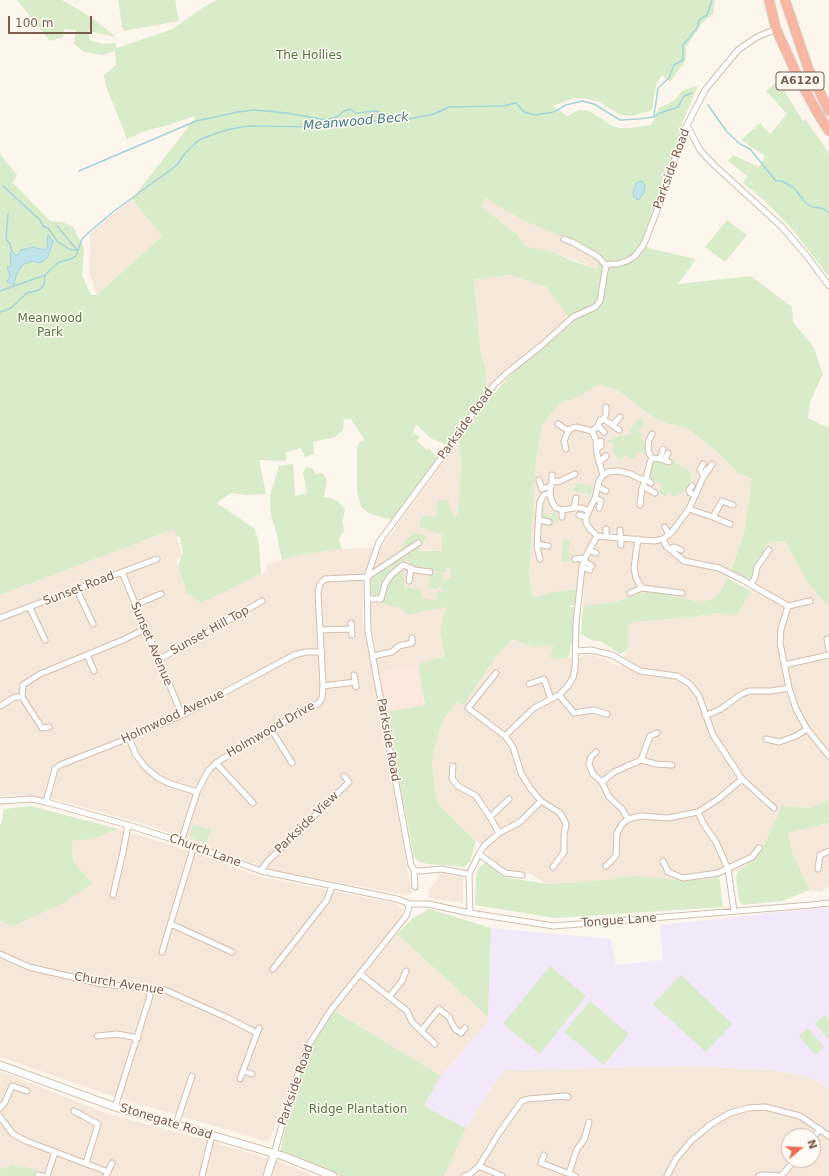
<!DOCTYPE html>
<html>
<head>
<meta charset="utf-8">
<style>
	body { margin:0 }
	#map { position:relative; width:829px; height:1176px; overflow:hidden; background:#fdf6ec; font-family:"DejaVu Sans",sans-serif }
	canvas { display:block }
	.north { position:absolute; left:781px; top:1128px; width:40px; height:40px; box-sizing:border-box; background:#fffaf3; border:1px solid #cabbb1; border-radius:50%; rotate:71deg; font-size:11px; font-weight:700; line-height:16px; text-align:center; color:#7a5c4d }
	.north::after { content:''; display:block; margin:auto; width:14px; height:18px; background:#e76f51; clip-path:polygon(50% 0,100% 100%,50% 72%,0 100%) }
	.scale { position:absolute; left:8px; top:16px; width:84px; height:18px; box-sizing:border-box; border:2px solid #7a5c4d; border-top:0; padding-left:5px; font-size:12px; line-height:14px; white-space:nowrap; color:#7a5c4d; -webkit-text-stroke:3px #fffaf3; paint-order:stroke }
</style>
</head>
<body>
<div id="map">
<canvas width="829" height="1176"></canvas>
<div class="north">N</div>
<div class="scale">100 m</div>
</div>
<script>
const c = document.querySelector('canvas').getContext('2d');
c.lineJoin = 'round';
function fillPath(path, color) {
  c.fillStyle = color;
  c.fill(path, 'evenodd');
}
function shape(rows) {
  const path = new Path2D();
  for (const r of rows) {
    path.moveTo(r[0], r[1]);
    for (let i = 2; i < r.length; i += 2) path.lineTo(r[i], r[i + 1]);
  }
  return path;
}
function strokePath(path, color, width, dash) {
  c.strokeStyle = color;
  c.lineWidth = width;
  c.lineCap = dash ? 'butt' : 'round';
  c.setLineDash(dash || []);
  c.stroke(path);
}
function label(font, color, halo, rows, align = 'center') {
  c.font = font + ' "DejaVu Sans",sans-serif';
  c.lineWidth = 3;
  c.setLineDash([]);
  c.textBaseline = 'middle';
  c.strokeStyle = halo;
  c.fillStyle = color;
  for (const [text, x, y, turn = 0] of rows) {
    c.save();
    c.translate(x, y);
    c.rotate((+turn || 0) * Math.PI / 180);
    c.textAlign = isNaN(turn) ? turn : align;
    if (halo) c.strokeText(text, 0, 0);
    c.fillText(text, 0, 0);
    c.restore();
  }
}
const residential = shape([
	[485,198,524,221,563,237,564,235,597,254,598,269,550,251,524,246,518,235,482,207],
	[132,199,162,236,97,295,89,274,90,247,89,234],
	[510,275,548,287,568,317,523,358,499,376,487,388,486,371,481,353,474,280],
	[599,384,619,391,650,415,662,422,687,428,722,456,738,473,752,479,744,534,731,570,721,591,713,599,699,602,660,593,646,592,614,602,583,606,584,590,575,589,551,592,538,597,533,596,529,577,536,459,543,423,562,402,576,398],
	[459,439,461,465,458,515,454,518,436,517,419,527,442,535,442,551,401,549,453,563,454,600,440,634,445,656,406,668,379,672,372,629,370,595,374,567,381,548],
	[174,529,182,555,176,562,187,593,201,603,267,571,266,564,301,555,342,549,373,548,363,582,363,621,411,887,412,892,409,894,405,895,270,870,151,826,54,799,23,795,0,796,0,595],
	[785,541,805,578,821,599,829,605,829,800,810,808,782,806,760,853,741,870,710,879,678,880,609,879,583,882,547,884,529,873,509,871,487,858,488,852,457,823,437,802,432,765,433,753,442,722,457,702,463,706,495,658,512,639,533,647,556,643,565,650,570,658,580,658,585,654,600,657,620,667,628,646,628,626,633,622,693,617,716,613,737,615,755,584,750,580,768,542],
	[829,823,829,886,821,892,810,890,793,855,788,833],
	[119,829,202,855,257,876,397,904,402,909,402,915,329,1007,308,1037,269,1142,118,1098,0,1057,0,921,13,926,91,881,73,861,72,841,93,839],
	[440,874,463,877,463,903,429,898,428,890,435,883],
	[397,934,488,1017,488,1022,441,1076,335,1011],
	[689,1066,775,1070,810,1077,829,1089,829,1176,444,1176,466,1128,497,1079,507,1070],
	[789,1136,813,1136,813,1160,789,1160],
	[0,1071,111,1115,203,1139,280,1162,311,1174,310,1176,0,1176]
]);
const commercial = shape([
	[418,664,425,705,386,712,379,672,406,668]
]);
const education = shape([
	[829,907,829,1089,810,1077,775,1070,689,1066,507,1070,497,1079,466,1128,424,1106,441,1076,488,1022,491,928,611,939,616,965,663,960,660,925]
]);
const green = shape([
	[17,0,62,0,94,19,116,37,88,31,90,40,102,44,116,43,117,48,173,29,202,8,217,0,715,0,713,14,703,22,686,47,686,60,670,82,662,75,656,85,652,110,633,116,620,115,599,102,583,98,574,98,553,106,567,116,579,110,589,111,604,120,610,125,619,128,629,128,651,125,659,108,675,100,683,90,698,86,683,121,675,148,641,243,648,248,696,259,678,284,751,276,792,307,793,322,814,348,823,374,810,402,808,418,827,427,829,426,829,605,821,599,805,578,785,541,768,542,750,580,731,570,744,534,752,479,738,473,722,456,687,428,662,422,650,415,619,391,599,384,576,398,562,402,543,423,536,459,529,577,533,596,538,597,551,592,578,589,575,604,573,606,570,605,570,607,574,607,575,623,573,643,570,646,570,654,567,658,553,659,550,657,553,646,555,644,533,647,512,639,495,658,463,706,457,702,442,722,433,753,432,765,437,802,457,823,476,841,470,862,463,867,420,863,414,857,386,712,425,705,418,664,445,656,440,634,443,615,448,607,429,610,408,615,400,607,393,607,377,601,370,590,371,577,382,566,405,555,401,549,405,541,415,533,427,536,418,551,442,551,442,535,419,527,422,516,436,517,437,501,448,500,454,518,458,515,461,465,459,439,471,421,511,374,571,324,568,317,547,287,510,275,474,280,481,353,486,371,487,388,447,445,430,438,416,424,413,433,420,437,417,441,427,450,429,448,438,459,431,467,393,520,370,514,361,507,357,491,357,447,360,442,364,439,351,419,344,419,343,430,335,437,313,442,314,454,305,457,301,448,286,452,286,461,259,460,266,494,245,495,231,493,217,503,255,529,259,545,261,574,201,603,187,593,178,566,183,553,180,537,177,537,174,529,0,595,0,154,17,175,13,183,50,221,62,222,73,227,84,248,82,275,91,295,97,295,162,236,132,199,196,117,192,117,165,126,148,130,127,139,106,86,104,75,116,65,115,51,102,55,84,52,74,44,76,30,64,29,63,37,50,41],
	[485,198,524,221,563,237,564,235,597,254,598,269,578,263,550,251,524,246,518,235,482,207],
	[407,559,412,566,421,570,436,571,435,575,430,574,428,586,425,586,426,588,433,588,435,589,438,588,444,577,442,575,440,574,441,572,443,573,445,572,446,568,449,567,451,576,450,578,443,580,440,589,444,591,449,589,450,590,444,593,438,591,436,595,437,601,422,598,422,590,407,587,405,588,406,591,405,591,403,572,400,565],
	[118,0,175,0,179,21,123,31],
	[778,81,803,121,806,120,829,153,829,277,793,230,765,201,743,183,747,176,728,161,733,155,759,167,765,156,741,140,760,123,770,134,787,114,766,91],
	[727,220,747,235,725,262,705,247],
	[641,418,644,422,644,424,638,430,643,436,640,438,646,444,647,454,637,453,637,455,635,455,635,458,629,458,626,455,620,461,613,451,613,443,606,442,608,440,611,440,614,441,613,439,610,439,612,437,619,437,620,434,624,437,625,435,631,435,630,429,638,420,639,421],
	[671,460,691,472,691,479,687,488,680,494,678,493,674,497,669,492,665,497,659,492,664,482,661,483,653,480,650,481,648,477,652,463,658,461],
	[293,464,295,496,307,493,303,472,306,467,312,468,316,474,323,473,327,480,324,497,331,498,338,501,345,510,342,523,343,523,344,531,341,534,339,541,342,549,301,555,282,560,276,531,271,515,270,495,279,466],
	[577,483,593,486,590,498,588,494,586,493,574,491,574,487,576,486],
	[543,507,545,509,543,512,551,517,555,510,556,516,559,517,557,522,544,519,541,512,541,508],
	[564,539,570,541,568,552,573,556,569,556,569,561,572,562,562,562,561,552],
	[727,578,751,591,737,615,716,613,693,617,633,622,628,626,628,646,626,651,619,654,602,642,591,640,581,634,583,606,614,602,646,592,660,593,699,602,713,599,721,591],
	[829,800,829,823,788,833,793,855,810,890,782,901,743,905,739,901,736,877,739,870,741,870,760,853,782,806,810,808],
	[31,806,119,829,93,839,72,841,73,861,92,883,66,902,13,926,0,921,0,826,2,821,4,809],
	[193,825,211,830,206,843,191,838,190,834],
	[486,863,504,877,547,884,583,882,635,876,678,880,710,879,719,876,723,907,555,918,475,905,476,878,478,869,481,865],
	[429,909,491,928,488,1017,397,934,413,918],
	[550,966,586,996,540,1054,503,1024],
	[681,975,732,1024,706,1052,653,1004],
	[590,1001,629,1034,604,1065,564,1032],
	[335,1011,441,1076,424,1106,466,1128,444,1176,341,1176,280,1152,291,1100,311,1048],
	[825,1015,829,1020,829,1040,815,1023],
	[808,1028,824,1047,815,1055,799,1036],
	[12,1164,20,1167,26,1167,36,1170,35,1176,0,1176,0,1169,6,1168]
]);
const water = shape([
	[642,181,645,185,644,192,639,200,634,198,633,193,636,183,642,181],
	[48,235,53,241,48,257,44,261,38,263,33,261,22,265,16,276,14,285,7,282,10,275,7,267,11,266,10,253,12,251,15,255,18,255,21,250,33,247,45,250,48,246,47,240,48,235]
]);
const stream = shape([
	[708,105,727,132,740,144,750,149,776,181,782,181,794,188,805,202,812,207,822,208,829,213],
	[654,116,658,88,669,78,674,65,683,60,683,45,697,28,699,20,707,15,712,0],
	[79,171,196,121,238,112,254,110,287,113,326,120,337,117,344,111,350,109,356,113,376,111,384,114,388,118],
	[3,186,40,220,43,226,48,228,57,241,69,249,78,251],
	[8,214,6,239,10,244,12,251],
	[57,226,78,251],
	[0,291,45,275],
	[0,312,11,308,27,293,39,290,44,285,45,275,59,262,71,259,76,256,82,239,88,233,113,212,177,165,186,152,199,140,217,133,231,129,249,126,324,127,339,126,348,121,384,121,388,118,399,121,434,114,449,107,503,106,516,103,524,112,535,115,554,112,566,105,582,101,594,104,620,120,638,119,654,117,660,113,678,107,684,96,692,93]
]);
const street = shape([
	[687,125,700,150,713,164,782,227,806,255,829,286],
	[564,239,572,242,597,256,606,265],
	[606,265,612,264,618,264,627,261,635,256,644,244,664,192,679,146,687,125,705,90,738,50,757,37,776,29],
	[603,420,606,414,606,407],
	[558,424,569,431],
	[613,425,620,417],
	[598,426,604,432],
	[592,431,596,440,597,454,603,475],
	[652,434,649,440,648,447,649,453,652,458],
	[566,449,564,441,567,434,570,429,576,427,592,431,598,426,600,420,605,420,619,430],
	[597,449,601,446,601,441],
	[652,458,660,459,669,462],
	[660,459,663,449],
	[665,460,668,453],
	[599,462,606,456],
	[703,464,700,470,704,476],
	[706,473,708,471,712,464],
	[552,475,552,482,550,493,552,502,556,508,562,510,574,508,582,508,589,511],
	[539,480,542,489,551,486],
	[552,482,560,481,575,474],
	[643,486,655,493],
	[692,486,689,490,690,493,696,495],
	[598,487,606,491],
	[595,498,601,501,599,508],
	[640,505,642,488,646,479,651,483],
	[574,508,576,498],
	[689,509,713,517,722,501,733,505],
	[579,515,586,517],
	[562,517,562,510],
	[713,517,730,524],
	[539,520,549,522],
	[665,527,669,535],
	[620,530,621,545],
	[597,536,654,541,663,539,671,533,689,509,707,469],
	[606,537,606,529],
	[638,539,634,568,636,578,642,588,682,593],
	[663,539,666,546,684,561,719,568,741,579,788,606],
	[537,544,548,546],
	[670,549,674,547,681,550],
	[589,550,596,553],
	[540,559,537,547,539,511,540,502,544,495,550,493],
	[575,559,585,558],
	[584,561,592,566],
	[582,567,590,570],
	[122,572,182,715],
	[409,581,411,568],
	[751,585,755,577,757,567,769,550],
	[77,590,93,624],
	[630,593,642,588],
	[367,599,381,599,385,584,391,575,403,565,415,570,430,572],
	[135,605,161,594],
	[788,606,781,629,780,643,789,688,796,709,807,729,829,756],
	[788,606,810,601],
	[30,608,45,640],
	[0,618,157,559],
	[351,623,352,635],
	[321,630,351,629],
	[827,639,829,650],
	[576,651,591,650,612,655,640,671,677,676,690,684,699,696,713,735,742,779,774,808],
	[87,655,94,671],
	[373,656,392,652,399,646,412,643,412,638],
	[158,660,262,601],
	[784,665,829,655],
	[354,675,356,687],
	[529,684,544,679,551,699],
	[323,686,355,682],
	[559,695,574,713,593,710,607,714],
	[22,697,42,728,49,727],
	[0,706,15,697,22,697,23,685,40,674,123,640,145,629],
	[705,716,721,709,740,695,749,691,771,691,789,688],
	[271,729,292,763],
	[505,736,534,708,559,695,567,687,573,678,575,668,576,624,582,567,585,558,597,536,590,529,586,523,586,517,595,498,599,481,603,475,608,472,618,471,631,474,640,479,646,479,650,462,652,458],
	[129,738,136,755,145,767,157,777,168,783,197,792],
	[766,739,779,742,796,736,807,729],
	[596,752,591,757,589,764,593,774,602,782,609,797,622,809,628,819],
	[641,760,656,764,672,765],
	[216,763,253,803],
	[453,766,452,779,458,786,476,796,490,817,499,833],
	[602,782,614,772,641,760,650,736,657,733],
	[0,801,32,799,46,802,128,825,194,846,261,871,397,899,410,904,428,904,470,913,554,926,811,905,829,903],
	[541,801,560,813,566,824,564,836,564,852,553,867],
	[46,802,55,769,60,765,129,738,182,715,294,655,306,652,322,652],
	[698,812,704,825,716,842,728,869,734,911],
	[490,817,509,799],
	[181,842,197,792,208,771,216,763,271,729,319,703,322,698,323,686,318,592,320,584,325,579,367,577,418,543],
	[479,854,505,873,522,875],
	[663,861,668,872,683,878,718,873,752,857,759,848],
	[606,866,616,856,617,833,622,824,628,819,641,816,668,818,698,812,717,800,742,779],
	[818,869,820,855,829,851],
	[414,870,415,887],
	[261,871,267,862,349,782,344,776],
	[469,874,441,869,420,871,414,870,411,865,368,631,367,577,379,542,453,442,479,404,494,385,508,372,542,345,573,317,595,307,600,301,606,265],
	[113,895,123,852,128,825],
	[470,913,469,874,479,854,484,846,499,833,520,822,541,801,530,788,521,773,513,747,505,736,468,708,496,673],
	[171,924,232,952],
	[162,952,194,846],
	[0,954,29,967,102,984,148,988,149,991,158,989,165,990,228,1018,257,1033],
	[273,969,327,900,332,886],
	[360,974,407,1011,412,1022,435,1044],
	[389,997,402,981,406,971],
	[421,1031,439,1009,449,1017,455,1029,461,1033,465,1028],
	[97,1036,117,1034,138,1038],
	[243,1071,252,1074],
	[240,1079,259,1028],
	[115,1107,150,996,149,991],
	[0,1108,5,1102,12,1086,27,1091],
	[74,1111,98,1124,86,1163],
	[0,1117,13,1134,26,1141,108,1172],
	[176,1124,192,1076],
	[813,1138,820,1129],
	[274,1154,289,1100,308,1046,331,1010,406,916,410,904],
	[544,1155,541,1163,575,1176],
	[479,1166,502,1176],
	[569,1173,577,1149,584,1140,589,1122],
	[38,1175,42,1176],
	[47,1176,55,1152],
	[106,1176,112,1163],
	[202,1176,212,1135],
	[464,1176,470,1174,479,1166,499,1133,519,1105,522,1101,528,1099,566,1096,568,1097],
	[667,1176,676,1159,691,1141,710,1125,730,1113,748,1108,765,1107,800,1116,829,1136],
	[759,1176,764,1175,781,1176],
	[781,1176,795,1160]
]);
const secondary = shape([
	[0,1065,115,1107,283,1156,333,1176],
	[267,1176,274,1154]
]);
const highway = shape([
	[769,0,776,29,797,75,817,112,829,131],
	[785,0,808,68,829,111]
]);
const shields = [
	[800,81,48]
];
const shieldNames = [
	["A6120",800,81]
];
const parkNames = [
	["The Hollies",309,56],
	["Meanwood",50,319],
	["Park",50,333],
	["Ridge Plantation",358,1110]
];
const streetNames = [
	["Parkside Road",672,169,-70],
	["Parkside Road",466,424,-54],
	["Sunset Road",79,589,-21],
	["Sunset Hill Top",210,631,-29],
	["Sunset Avenue",151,644,67],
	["Holmwood Avenue",173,717,-25],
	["Holmwood Drive",271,730,-30],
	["Parkside Road",388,740,80],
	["Parkside View",307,823,-44],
	["Church Lane",205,851,20],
	["Tongue Lane",619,921,-4],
	["Church Avenue",119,984,9],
	["Parkside Road",296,1085,-71],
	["Stonegate Road",166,1122,17]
];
const waterNames = [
	["Meanwood Beck",356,122,-5]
];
fillPath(residential, '#f5e8da');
fillPath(commercial, '#fde8e0');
fillPath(education, '#f3e8fa');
fillPath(green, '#d8ecc9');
fillPath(water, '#bfe3e8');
strokePath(water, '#a5d3da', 1);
strokePath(stream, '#a5d3da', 1.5);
strokePath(street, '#d1beb0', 7);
strokePath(secondary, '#d6c0b0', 9);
strokePath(highway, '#dad1cd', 11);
strokePath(street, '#fff', 5);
strokePath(secondary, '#fff', 7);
strokePath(highway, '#f7b7a3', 9);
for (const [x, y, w] of shields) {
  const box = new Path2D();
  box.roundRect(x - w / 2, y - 9, w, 18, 3);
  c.fillStyle = '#fffaf3';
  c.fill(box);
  strokePath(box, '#7a5c4d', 1);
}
label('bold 11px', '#7a5c4d', null, shieldNames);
label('12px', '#537a41', '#fffaf3', parkNames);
label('12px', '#7a5c4d', '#fffaf3', streetNames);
label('italic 13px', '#437c86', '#fffaf3', waterNames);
</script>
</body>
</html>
